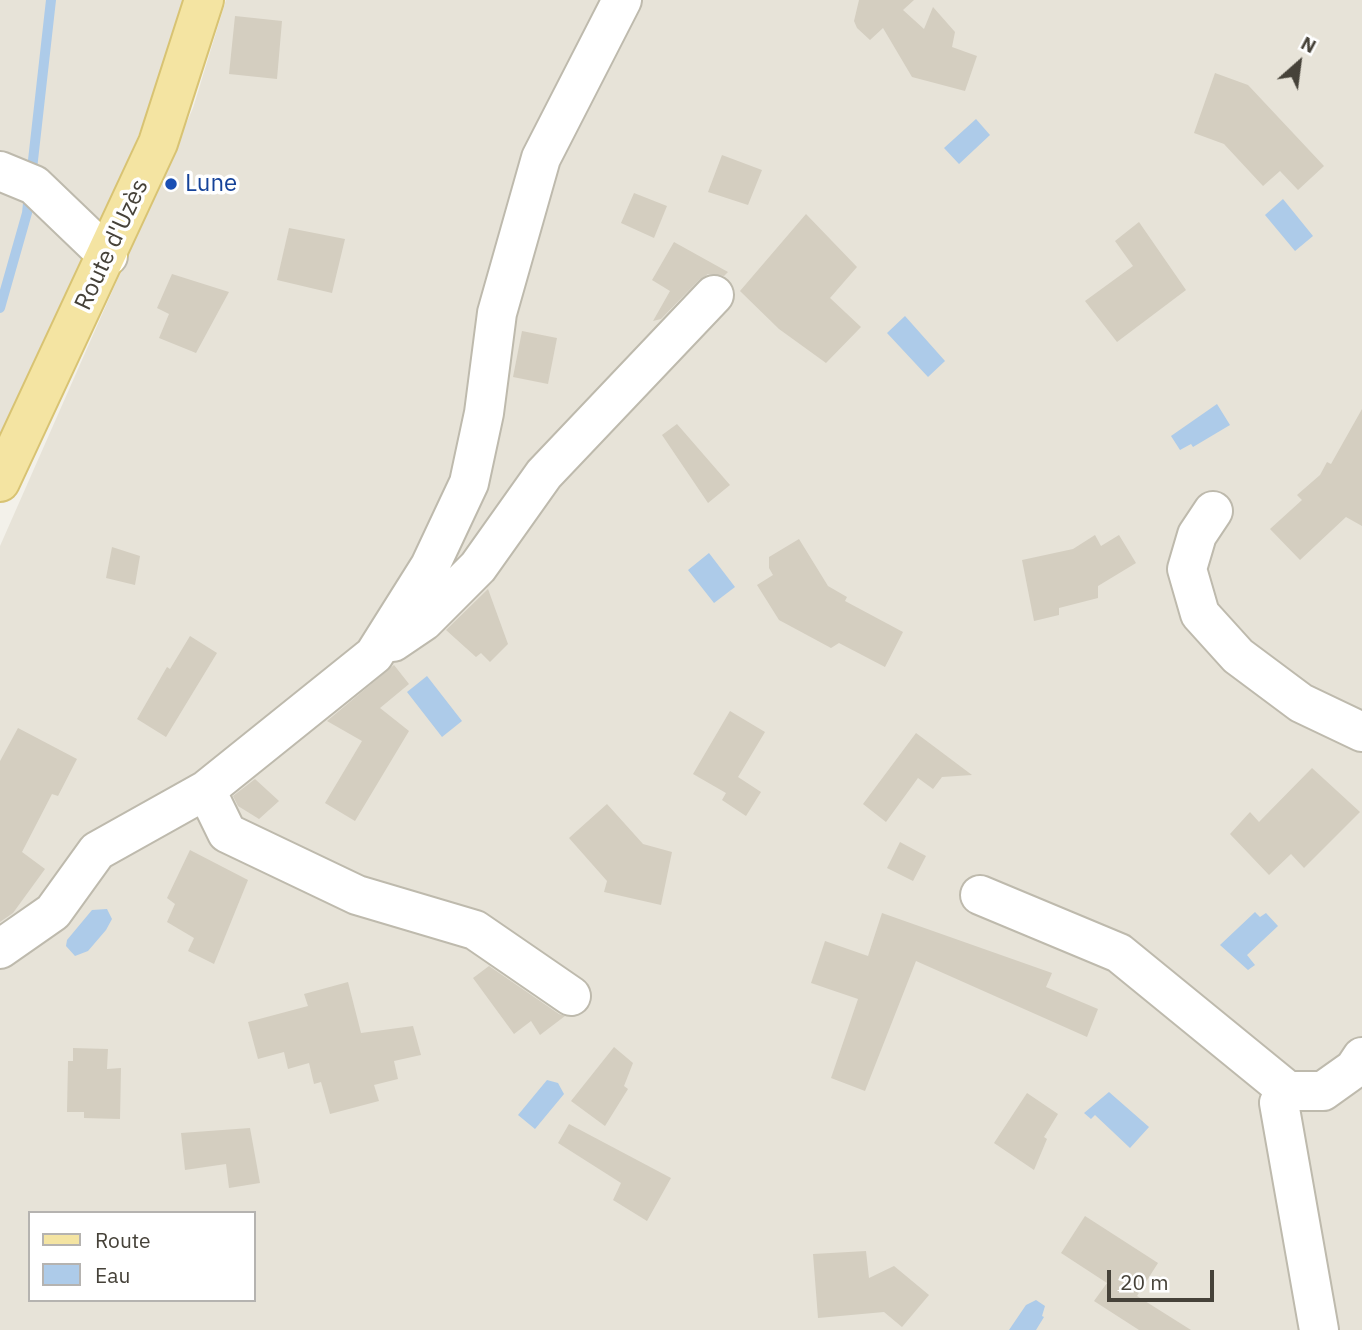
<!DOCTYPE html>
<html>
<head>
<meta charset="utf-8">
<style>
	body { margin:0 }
	#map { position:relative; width:1362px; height:1330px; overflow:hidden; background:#f3f1ea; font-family:"IBM Plex Sans",sans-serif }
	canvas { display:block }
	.legend { position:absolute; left:28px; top:1211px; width:228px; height:91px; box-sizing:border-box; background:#fff; border:2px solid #b5b3b0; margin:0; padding:9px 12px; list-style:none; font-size:21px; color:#464239 }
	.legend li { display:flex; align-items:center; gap:14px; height:35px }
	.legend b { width:35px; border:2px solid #b5b3b0 }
	.north { position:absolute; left:1264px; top:28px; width:70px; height:70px; -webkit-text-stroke:5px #fff; paint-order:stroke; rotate:28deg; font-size:19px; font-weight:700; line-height:28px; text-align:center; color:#464239 }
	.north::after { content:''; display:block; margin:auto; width:24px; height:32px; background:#464239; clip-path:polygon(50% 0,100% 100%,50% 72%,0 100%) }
	.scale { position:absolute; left:1107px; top:1270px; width:107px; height:32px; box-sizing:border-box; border:4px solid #464239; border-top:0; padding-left:9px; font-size:21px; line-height:24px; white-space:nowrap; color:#464239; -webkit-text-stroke:5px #fff; paint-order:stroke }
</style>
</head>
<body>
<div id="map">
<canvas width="1362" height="1330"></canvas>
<ul class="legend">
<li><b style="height:9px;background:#f4e4a2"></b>Route</li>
<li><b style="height:19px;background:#adcbe9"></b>Eau</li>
</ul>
<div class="north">N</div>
<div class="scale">20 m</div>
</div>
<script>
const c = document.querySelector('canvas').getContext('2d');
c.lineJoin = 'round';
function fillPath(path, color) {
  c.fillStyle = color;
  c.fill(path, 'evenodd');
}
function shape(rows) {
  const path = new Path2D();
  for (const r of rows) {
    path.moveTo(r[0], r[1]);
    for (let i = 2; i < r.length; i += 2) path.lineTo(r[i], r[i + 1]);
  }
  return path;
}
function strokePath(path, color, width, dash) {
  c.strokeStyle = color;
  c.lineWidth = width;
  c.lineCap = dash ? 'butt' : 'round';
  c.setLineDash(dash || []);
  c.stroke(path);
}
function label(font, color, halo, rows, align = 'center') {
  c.font = font + ' "IBM Plex Sans",sans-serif';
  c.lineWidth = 7;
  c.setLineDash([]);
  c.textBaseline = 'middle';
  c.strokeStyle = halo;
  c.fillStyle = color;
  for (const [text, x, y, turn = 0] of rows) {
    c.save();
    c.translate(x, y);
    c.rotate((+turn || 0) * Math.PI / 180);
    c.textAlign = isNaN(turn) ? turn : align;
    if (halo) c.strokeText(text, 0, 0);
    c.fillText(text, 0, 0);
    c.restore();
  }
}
const residential = shape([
	[0,0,189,0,137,139,0,453],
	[226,0,1362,0,1362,1330,0,1330,0,546,193,108],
	[30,1213,254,1213,254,1300,30,1300]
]);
const water = shape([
	[976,119,990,135,959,164,944,148],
	[1283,199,1313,236,1295,251,1265,215],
	[905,316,945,361,928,377,887,333],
	[1217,404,1230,425,1193,447,1191,444,1180,450,1171,436],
	[709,553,735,587,714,603,688,570],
	[427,676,462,721,442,737,407,692],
	[107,909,112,919,106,930,88,951,75,956,66,946,67,940,92,910],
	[1255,912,1260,917,1266,913,1278,926,1247,955,1255,965,1248,970,1220,945],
	[547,1080,558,1083,564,1094,535,1129,518,1115],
	[1109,1092,1149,1127,1130,1148,1095,1115,1091,1119,1084,1113],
	[1036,1300,1045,1306,1042,1316,1044,1317,1036,1330,1009,1330,1026,1305]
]);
const stream = shape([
	[31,178,51,0],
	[0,308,27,213,29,194]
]);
const building = shape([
	[859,0,914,0,903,10,924,29,933,7,955,32,952,47,977,56,965,91,912,77,883,28,870,40,857,28,854,21],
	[235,16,282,21,277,79,229,74],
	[1215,73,1248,85,1324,166,1298,190,1280,171,1263,186,1224,144,1194,133],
	[722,155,762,170,748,205,708,192],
	[634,193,667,206,654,238,621,223],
	[806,214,857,267,830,298,861,327,826,363,779,329,740,291],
	[1139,222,1186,290,1117,342,1085,301,1133,266,1115,241],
	[289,228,345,239,332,293,277,280],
	[674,242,728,272,724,276,708,274,699,280,661,319,653,321,670,291,652,280],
	[172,274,229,292,196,353,159,338,169,314,157,308],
	[522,331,557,338,548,384,513,377],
	[1362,409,1362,526,1346,517,1300,560,1270,529,1302,500,1297,495,1320,475,1327,462,1331,464],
	[677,424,730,485,708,503,662,435],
	[1095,535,1101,546,1119,535,1136,563,1098,586,1098,598,1059,608,1059,615,1034,621,1022,560,1073,549],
	[799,539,828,586,847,597,845,601,903,632,885,667,839,643,831,648,779,620,757,585,773,575,769,568,769,557],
	[112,547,140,556,135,585,106,578],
	[488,589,508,644,490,662,481,653,476,657,446,630],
	[190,636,217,653,166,737,137,719,167,667,170,669],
	[394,665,409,684,380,708,409,731,355,821,325,803,362,741,327,721],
	[730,711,765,732,738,777,761,792,746,816,722,800,726,793,693,774],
	[18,728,77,759,58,796,52,794,22,852,45,869,13,913,0,922,0,761],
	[916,733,972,775,942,777,933,789,918,778,886,822,863,804],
	[1312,768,1360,812,1304,868,1291,854,1269,875,1230,834,1250,812,1259,822],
	[255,779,279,801,259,819,238,806,233,796],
	[607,804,643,844,672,852,661,905,604,892,607,881,569,838],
	[900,842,926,856,913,881,887,868],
	[190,850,248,880,214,964,188,951,194,938,167,922,175,904,167,898],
	[882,913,1052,973,1046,987,1098,1009,1087,1037,916,961,865,1091,831,1078,858,999,811,983,825,941,868,956],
	[489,966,559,1014,565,1016,540,1035,531,1021,514,1034,473,978],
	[348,982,361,1033,413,1026,421,1055,394,1061,398,1079,374,1085,379,1101,330,1114,321,1082,314,1084,309,1063,288,1069,284,1052,258,1059,248,1022,308,1006,304,994],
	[614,1047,633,1063,624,1086,628,1089,605,1126,571,1101],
	[73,1048,108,1049,107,1069,121,1068,120,1119,84,1118,84,1112,67,1112,68,1061,73,1061],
	[1027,1093,1058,1114,1044,1137,1047,1139,1034,1170,994,1143],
	[569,1124,671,1178,647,1221,613,1200,621,1183,558,1143],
	[250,1128,260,1183,229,1188,226,1164,185,1170,181,1133],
	[1085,1216,1158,1263,1137,1296,1191,1330,1139,1330,1094,1301,1107,1283,1061,1253],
	[866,1251,869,1278,894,1266,929,1295,902,1327,884,1312,818,1318,813,1254]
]);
const minor = shape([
	[0,171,34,185,108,256],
	[1213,511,1197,535,1187,569,1200,614,1238,656,1301,703,1362,732],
	[393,642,424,621,478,567,544,474,714,295],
	[206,790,227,833,357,895,475,930,571,996],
	[980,895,1119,953,1288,1091],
	[0,949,53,912,97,851,206,790,374,655,430,566,469,483,484,413,497,313,541,158,622,0],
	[1319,1330,1279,1103,1288,1091,1323,1091,1354,1069,1362,1057]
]);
const major = shape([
	[0,482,158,143,204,0]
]);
const markers = [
	[171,184,7,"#1a4fb4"]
];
const transitNames = [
	["Lune",185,184]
];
const streetNames = [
	["Route d'Uzès",112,245,-65]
];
fillPath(residential, '#e7e3d8');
fillPath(water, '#adcbe9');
strokePath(stream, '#adcbe9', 10);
fillPath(building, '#d4cec0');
strokePath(minor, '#bebaad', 42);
strokePath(major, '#d8c373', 42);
strokePath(minor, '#fff', 38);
strokePath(major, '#f4e4a2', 38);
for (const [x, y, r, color] of markers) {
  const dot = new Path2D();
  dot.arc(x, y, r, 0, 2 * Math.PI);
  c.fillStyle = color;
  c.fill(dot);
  strokePath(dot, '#fff', 2.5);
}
label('24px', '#164399', '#fff', transitNames, 'left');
label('24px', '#464239', '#fff', streetNames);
</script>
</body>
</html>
